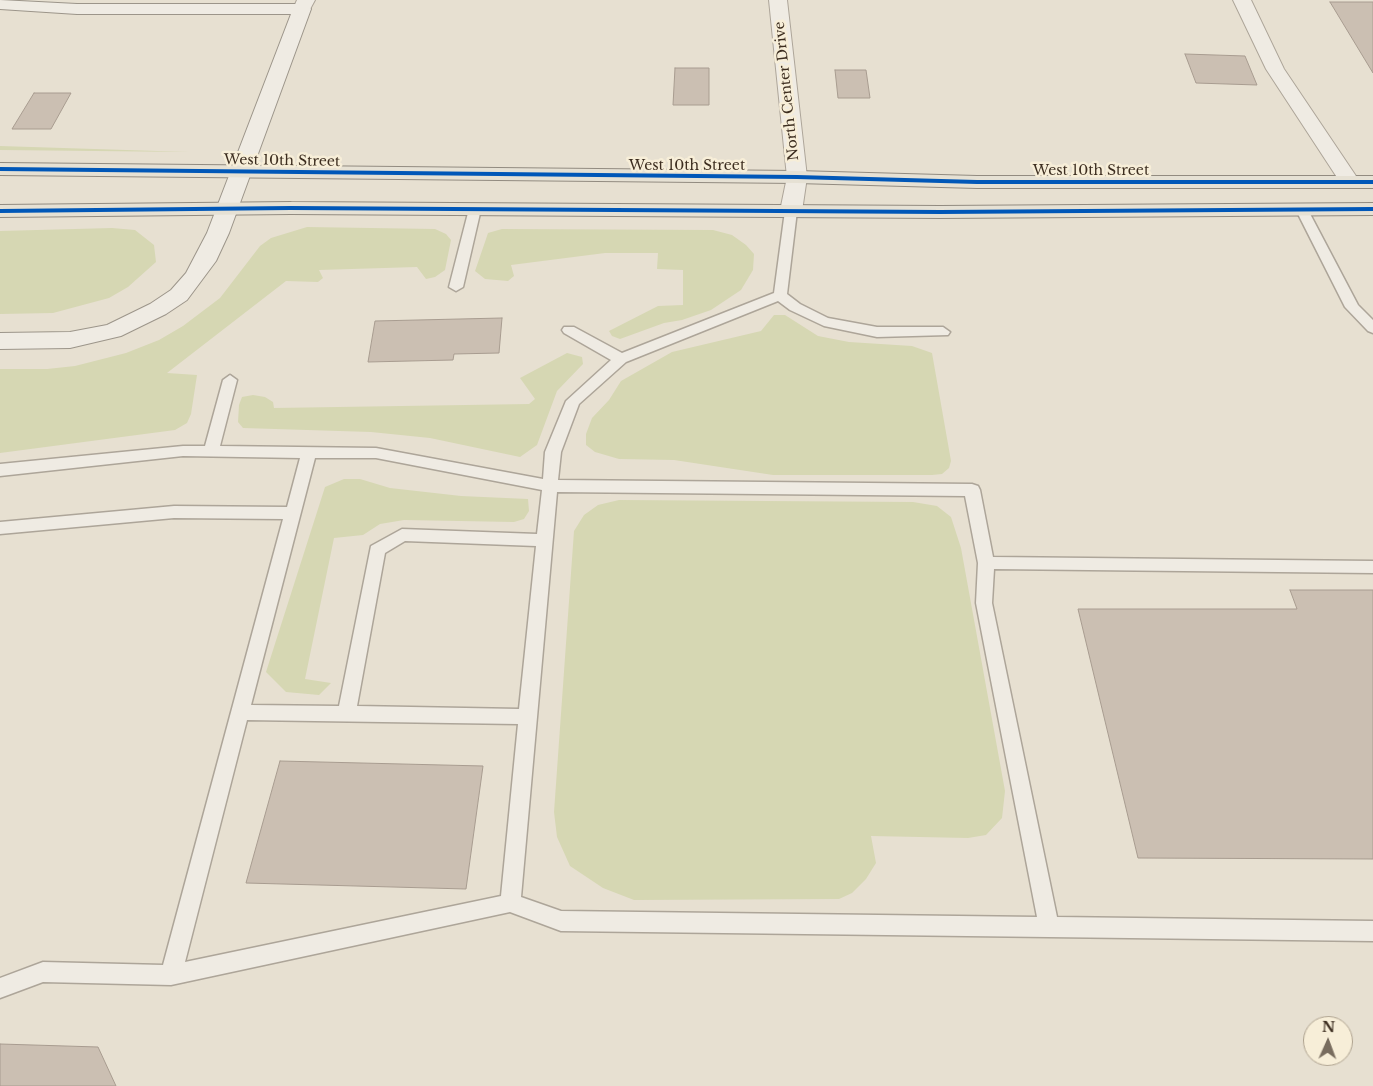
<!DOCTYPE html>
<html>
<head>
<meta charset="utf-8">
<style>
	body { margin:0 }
	#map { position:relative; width:1373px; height:1086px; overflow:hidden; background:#e7e0d1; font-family:"Libre Baskerville",serif }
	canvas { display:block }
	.north { position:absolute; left:1303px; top:1016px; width:50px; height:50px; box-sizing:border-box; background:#f7eed8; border:1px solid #ada18e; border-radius:50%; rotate:2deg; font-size:14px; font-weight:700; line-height:20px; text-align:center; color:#3d2e20 }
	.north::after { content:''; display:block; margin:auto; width:18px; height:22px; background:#786c5e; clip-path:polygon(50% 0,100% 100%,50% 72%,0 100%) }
</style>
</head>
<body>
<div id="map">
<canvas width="1373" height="1086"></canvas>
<div class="north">N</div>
</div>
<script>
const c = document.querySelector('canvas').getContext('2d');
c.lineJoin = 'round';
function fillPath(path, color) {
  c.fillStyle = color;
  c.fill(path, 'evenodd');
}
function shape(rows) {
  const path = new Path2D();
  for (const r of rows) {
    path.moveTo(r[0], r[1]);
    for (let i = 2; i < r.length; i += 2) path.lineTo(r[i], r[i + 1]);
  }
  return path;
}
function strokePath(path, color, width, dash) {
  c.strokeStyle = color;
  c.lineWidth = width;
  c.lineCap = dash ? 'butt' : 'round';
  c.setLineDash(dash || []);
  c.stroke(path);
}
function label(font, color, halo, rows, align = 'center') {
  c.font = font + ' "Libre Baskerville",serif';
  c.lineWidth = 5;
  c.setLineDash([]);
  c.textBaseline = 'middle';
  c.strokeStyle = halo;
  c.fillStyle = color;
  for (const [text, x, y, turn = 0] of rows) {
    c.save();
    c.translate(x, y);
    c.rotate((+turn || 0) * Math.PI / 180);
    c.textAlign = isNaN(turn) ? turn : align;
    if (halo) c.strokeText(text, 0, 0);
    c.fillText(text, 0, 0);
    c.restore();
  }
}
const green = shape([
	[0,146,189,152,0,150],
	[307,227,435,229,446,234,451,240,445,270,435,277,426,279,417,267,319,270,323,278,318,282,286,281,167,373,197,375,191,414,187,423,175,430,0,453,0,369,47,369,75,366,126,353,159,340,183,326,220,298,260,246,271,238],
	[112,228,135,230,154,245,156,262,128,287,109,298,53,313,0,314,0,231],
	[502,229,713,230,732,235,746,245,754,254,753,270,741,290,711,310,682,320,664,323,620,339,612,336,609,331,658,306,683,305,683,270,657,269,658,253,605,253,511,265,514,276,508,281,485,279,475,271,485,242,488,233],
	[774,315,785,315,818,336,849,342,912,346,932,353,951,461,949,468,942,474,932,475,773,475,674,460,619,459,595,452,586,445,586,434,592,418,609,400,621,381,672,352,761,331],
	[567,353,582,357,583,364,557,391,537,445,520,457,430,438,371,432,243,428,238,422,239,405,242,397,253,395,265,397,273,402,274,408,529,404,535,399,520,378],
	[344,479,360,479,390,488,461,496,528,499,529,511,524,519,514,522,404,520,380,524,363,535,334,538,305,679,331,683,319,695,286,692,266,672,325,487],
	[619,500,913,502,937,506,951,517,961,548,1005,791,1002,818,986,835,968,838,871,836,876,863,866,879,852,893,839,899,634,900,603,888,570,866,557,837,554,812,574,531,584,515,598,505]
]);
const building = shape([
	[1330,2,1373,2,1373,73,1330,2],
	[1185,54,1245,56,1257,85,1196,83,1185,54],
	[675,68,709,68,709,105,673,105,675,68],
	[835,70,866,70,870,98,838,98,835,70],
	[34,93,71,93,51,129,12,129,34,93],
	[502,318,499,353,454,354,453,360,368,362,375,321,502,318],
	[1290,590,1373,590,1373,859,1138,858,1078,609,1297,609,1290,590],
	[280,761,483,766,466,889,246,883,280,761],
	[0,1044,98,1047,116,1086,0,1086,0,1044]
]);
const lane = shape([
	[475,205,481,209,463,287,456,291,449,287,469,209,475,205],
	[1302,206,1308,210,1358,305,1373,320,1373,333,1368,331,1345,307,1296,210,1302,206],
	[791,207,797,211,787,294,800,304,828,318,877,327,943,327,950,332,948,335,877,337,824,326,790,310,778,301,626,362,579,404,561,452,558,480,972,484,978,486,980,490,993,557,1373,561,1373,573,994,569,992,603,1057,917,1373,921,1373,941,561,931,510,912,171,985,43,982,0,998,0,978,43,962,163,965,283,519,174,518,0,534,0,522,174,506,287,507,300,458,183,456,0,476,0,464,183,446,205,446,223,380,230,375,237,380,220,446,376,448,543,479,545,452,566,401,611,360,564,333,562,330,564,327,574,327,622,353,774,293,785,211,791,207],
	[315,458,376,458,542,490,537,534,402,529,371,546,339,706,251,705,315,458],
	[557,492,965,496,978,563,976,603,1037,917,561,911,521,897,557,492],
	[405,541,536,546,519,709,357,706,385,553,405,541],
	[247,720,518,724,501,896,185,962,247,720]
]);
const street = shape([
	[297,0,315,0,308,13,302,14,296,13,293,9,297,0],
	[769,0,787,0,807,177,802,211,799,216,791,217,783,216,780,211,787,177,769,0],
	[1233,0,1251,0,1284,69,1360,182,1357,186,1350,188,1343,186,1340,182,1266,69,1233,0]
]);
const secondary = shape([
	[0,0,77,4,302,4,308,5,311,9,229,233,216,261,187,300,166,314,121,336,70,348,0,349,0,333,70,332,107,325,150,304,171,290,186,273,207,233,291,14,77,14,0,9,0,0]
]);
const primary = shape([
	[0,163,797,171,977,176,1373,176,1373,188,977,188,797,183,0,175,0,163],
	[291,202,940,206,1373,203,1373,215,940,218,291,214,0,217,0,205,291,202]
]);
const cycleway = shape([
	[0,169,797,177,977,182,1373,182],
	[0,211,291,208,940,212,1373,209]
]);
const farStreetnames = [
	["North Center Drive",787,91,-96],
	["West 10th Street",282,161,1],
	["West 10th Street",687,166],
	["West 10th Street",1091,171]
];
fillPath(green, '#d6d7b3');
fillPath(building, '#cbbfb2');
strokePath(building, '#a89c90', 1);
strokePath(lane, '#ada599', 3);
strokePath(street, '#ada599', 2);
strokePath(secondary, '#9c958a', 2);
strokePath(primary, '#928b80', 2);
fillPath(lane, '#efebe3');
fillPath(street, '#efebe3');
fillPath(secondary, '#efebe3');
fillPath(primary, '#e6e1d4');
strokePath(cycleway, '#0057b8', 4);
label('14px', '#3d2e20', '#f7eed8', farStreetnames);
</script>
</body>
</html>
